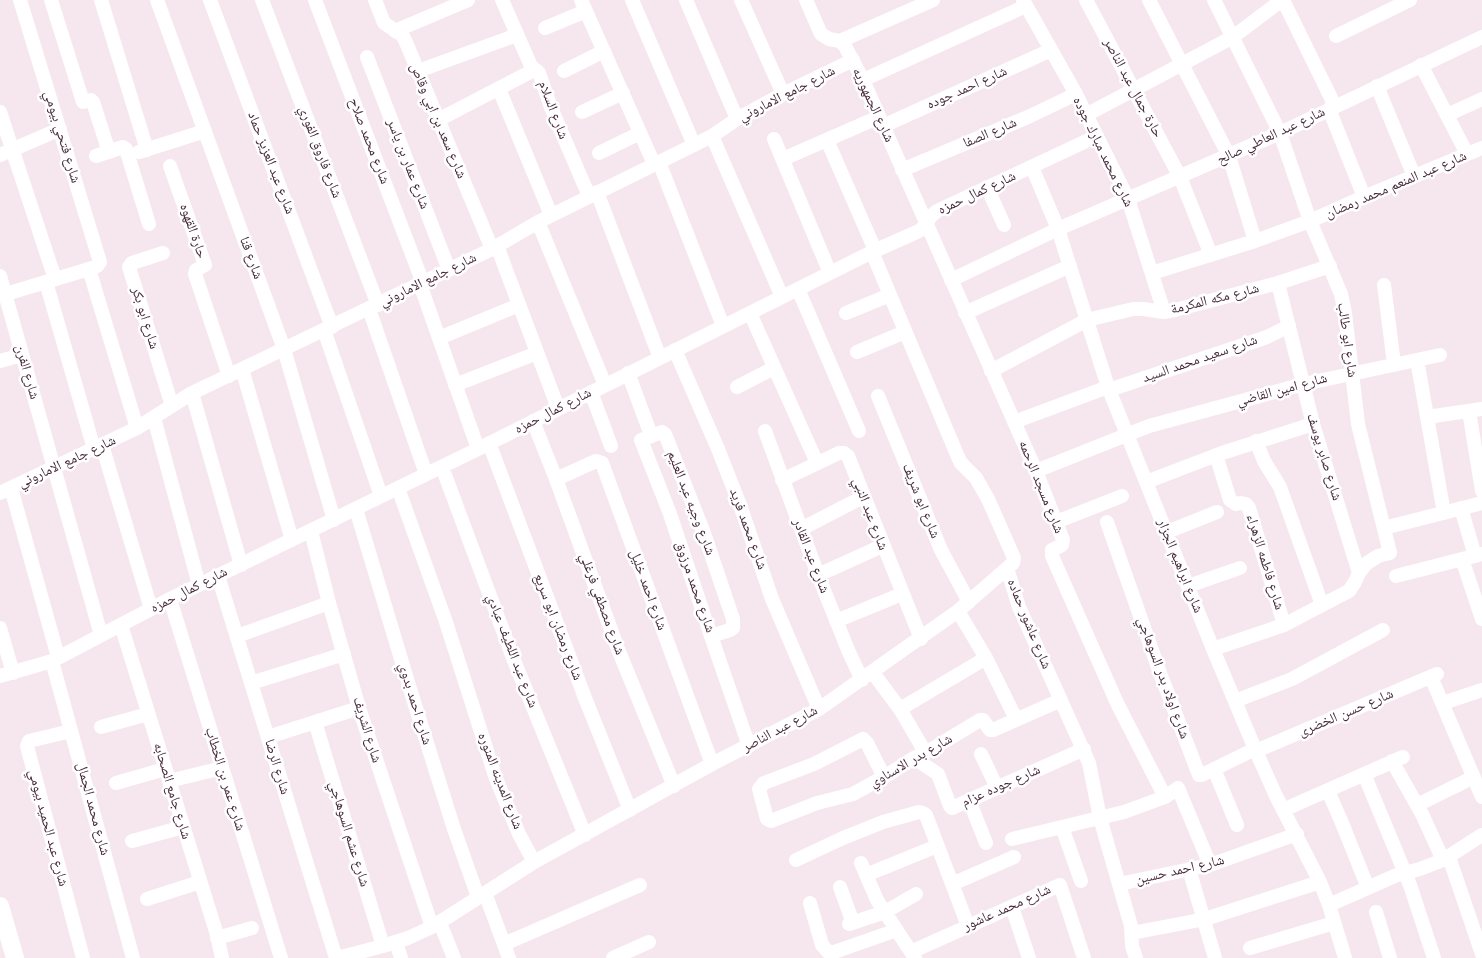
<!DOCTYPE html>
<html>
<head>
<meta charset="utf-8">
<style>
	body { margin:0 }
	canvas { display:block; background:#f6e6ee }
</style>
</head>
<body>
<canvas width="1482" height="958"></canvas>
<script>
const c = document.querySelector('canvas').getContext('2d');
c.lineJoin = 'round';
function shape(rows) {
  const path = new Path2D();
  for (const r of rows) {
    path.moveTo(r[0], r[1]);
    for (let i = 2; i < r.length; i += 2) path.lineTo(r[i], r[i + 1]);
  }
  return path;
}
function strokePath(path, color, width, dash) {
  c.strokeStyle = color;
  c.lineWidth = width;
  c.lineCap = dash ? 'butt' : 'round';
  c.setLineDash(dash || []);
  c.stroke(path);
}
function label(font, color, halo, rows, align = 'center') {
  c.font = font + ' Helvetica,"Noto Naskh Arabic",sans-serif';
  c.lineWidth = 5;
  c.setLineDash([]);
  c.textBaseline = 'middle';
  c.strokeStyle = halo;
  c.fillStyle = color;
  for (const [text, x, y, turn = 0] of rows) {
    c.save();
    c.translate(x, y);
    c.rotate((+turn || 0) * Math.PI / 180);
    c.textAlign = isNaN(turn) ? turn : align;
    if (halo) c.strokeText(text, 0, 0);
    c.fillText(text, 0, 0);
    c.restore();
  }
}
const minor = shape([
	[51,0,83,102,91,100,93,102,109,152],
	[101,0,147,150],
	[157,0,284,349,334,520],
	[210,0,332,327],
	[262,0,378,305],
	[315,0,423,283],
	[375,0,384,23,402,35,405,40,492,249],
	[502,0,531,66,539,73,552,110,589,196],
	[581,0,654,164],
	[632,0,694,145],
	[686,0,737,119],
	[741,0,783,94],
	[806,0,821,34,829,39,840,41,845,46,863,80,1036,471,1063,540,1062,545,1052,550,1052,556,1117,703,1165,797],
	[1023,0,1076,94,1128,199,1164,312],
	[1086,0,1180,177,1211,255],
	[1149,0,1229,156,1255,241],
	[1283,0,1335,106],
	[545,28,586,11],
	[395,31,468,0],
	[1336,36,1410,0],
	[840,41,933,0],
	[367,57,449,270],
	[1421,65,1467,154],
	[418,71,517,35],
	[564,71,604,51],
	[863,80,1026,6],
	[1377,86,1414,176],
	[499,89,551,215],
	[1329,109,1364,197],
	[0,112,55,279],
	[582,112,623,93],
	[1086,115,1233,37,1282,0],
	[1447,115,1482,99],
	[438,120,534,70],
	[883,126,1051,50],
	[712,136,782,297],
	[774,139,830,273],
	[827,140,875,250],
	[139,152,205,131],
	[599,153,640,133],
	[0,155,60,129],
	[96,156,123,147,126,149,149,224],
	[783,159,879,117],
	[659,162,723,326],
	[170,166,205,265,196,270,195,274,229,376],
	[1032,167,1058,229,1108,387,1213,649,1255,749,1276,796,1320,882,1329,905,1345,958],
	[902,170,1028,117,1076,94],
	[987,187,1004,225],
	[597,192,660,358],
	[538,222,605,385],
	[497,246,558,408],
	[163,253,132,263,129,267,172,406],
	[89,269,137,428],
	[1152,273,1255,241,1310,221,1364,197,1482,148],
	[0,276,101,635],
	[951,280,1058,229,1280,133,1482,37],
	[46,282,94,449],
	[1278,283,1313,424,1359,573],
	[420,284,478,449],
	[1384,285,1394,364],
	[798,289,859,431],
	[6,294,89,269,97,266,100,262,20,0],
	[369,309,426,474],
	[750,313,817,463],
	[846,313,890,295],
	[965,313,1070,266],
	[324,330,381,496],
	[439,338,519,305],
	[675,350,718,449,740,505,772,599,819,709],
	[857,352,905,332],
	[1417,360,1444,513],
	[0,361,22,355],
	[242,369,292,540],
	[991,371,1087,320,1133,309,1143,309,1164,312,1175,310,1278,283,1330,266],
	[628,373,651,435],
	[455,385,537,353],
	[737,387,774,368],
	[1109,390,1267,337,1289,326],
	[591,392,611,446],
	[192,393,241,565],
	[878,396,941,550,969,602],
	[1469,411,1482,491],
	[1427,417,1482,409],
	[154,418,199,585],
	[533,421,556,479,618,649,674,786],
	[1014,422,1108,387],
	[765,431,818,575,848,650,862,680],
	[1256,441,1264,461,1280,487,1322,605],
	[489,443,585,698,630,810],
	[102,445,151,609],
	[1216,455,1230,500,1236,504,1241,503,1246,504,1249,508,1284,625],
	[442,467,515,663,585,835],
	[1036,471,1149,426,1304,384,1440,355],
	[556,479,596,461,602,463,712,764],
	[782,480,839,453,844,453,848,456,921,639],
	[1146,482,1222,453,1313,424],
	[11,488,58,657],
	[398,488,446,622,495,776,519,834,534,862],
	[0,493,137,428,192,393,492,249,538,222,712,136,737,119,783,94,853,60],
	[1461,508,1475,556],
	[356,509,410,689,454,829,478,897],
	[1056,522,1122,496],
	[1107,522,1160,673,1199,775,1202,775,1255,749],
	[1384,528,1482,503],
	[801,529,863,497],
	[311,531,329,603,359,708,432,927],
	[1167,532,1217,512],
	[1462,559,1482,619],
	[1007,568,1019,607,1089,763,1100,818,1131,926,1132,946,1136,958],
	[818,575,882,546],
	[218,576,336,958],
	[1396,576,1482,554],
	[1188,586,1240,568],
	[170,599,281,958],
	[958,611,986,658,1016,719],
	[836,621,902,594],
	[121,625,217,935,222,958],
	[0,628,13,673],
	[237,636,329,603],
	[711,636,730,630,733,628,733,619,704,533,665,434,662,432,641,440,670,514,711,636,749,746],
	[1213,649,1284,625,1322,605,1349,591,1355,582,1359,573,1367,563,1378,556,1390,553,1358,424,1345,313,1341,294,1310,221,1280,133,1214,0],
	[52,661,133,958],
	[873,673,900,709,925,752],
	[0,676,52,661,170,599,478,449,872,252,919,231,926,225,930,217,937,211,1097,136],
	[1431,677,1482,797],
	[251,683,344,654],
	[1235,701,1292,679,1383,630],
	[1443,703,1482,690],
	[900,709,986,658],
	[315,722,383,946],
	[101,727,148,714],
	[71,731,29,741,27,746,83,958],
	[268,737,359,708],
	[1256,751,1437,674],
	[981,754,997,788],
	[914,758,938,774,950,806,952,808,1084,749],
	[1392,761,1422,814,1443,860],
	[1214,769,1237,825],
	[1364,774,1410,885,1434,958],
	[884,777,867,743,863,739,814,764,764,783,759,789,767,819,771,821,817,803,853,794,884,777,914,758,932,749,980,720,983,720,990,730,993,730,1061,700],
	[169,781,222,768],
	[116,783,165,769],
	[1328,791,1342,823,1368,888],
	[969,800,986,843],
	[1417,805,1474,777],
	[1283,810,1403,757],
	[1062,827,1081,881],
	[1012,839,1124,812,1165,797,1178,788,1210,865],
	[132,841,183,827],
	[1449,857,1482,954],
	[796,860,843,838,883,822,919,812,923,813,926,815,968,926],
	[861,863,877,900,915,958],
	[1189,869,1215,958],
	[866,875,937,846],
	[952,884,1014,857],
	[1119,884,1210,865,1297,834],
	[840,887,853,923],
	[485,893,509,958],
	[147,899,200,882],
	[810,903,822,945,828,952,834,952,897,930],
	[1329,905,1397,875,1420,869,1443,860,1482,835],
	[1012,907,1029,958],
	[1376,912,1390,958],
	[440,923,454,958],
	[849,924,885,912,916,894],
	[1132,933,1205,919,1320,882],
	[217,938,252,928],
	[396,942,401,958],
	[504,944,640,885],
	[1250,948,1334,923],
	[911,952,1060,885,1084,958],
	[337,958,383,946,408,938,432,927,534,862,712,764,819,709,958,611,1013,563,1014,558,988,499,976,478,961,463,958,457,872,252],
	[613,958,649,942]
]);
const tertiary = shape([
	[0,906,15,958]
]);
const streetNames = [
	["شارع احمد جوده",967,88,-24],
	["حارة جمال عبد الناصر",1133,88,62],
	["شارع جامع الاماروني",787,94,-27],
	["شارع الجمهوريه",873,105,65],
	["شارع السلام",553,110,69],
	["شارع سعد بن ابي وقاص",438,121,67],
	["شارع الصفا",990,133,-23],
	["شارع عبد العاطي صالح",1271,136,-25],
	["شارع فتحي بيومي",62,137,73],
	["شارع محمد صلاح",369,141,69],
	["شارع فاروق الفوري",320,152,69],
	["شارع محمد مبارك جوده",1103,152,64],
	["شارع عبد العزيز حماد",271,163,69],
	["شارع عمار بن ياسر",408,164,69],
	["شارع عبد المنعم محمد رمضان",1396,185,-23],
	["شارع كمال حمزه",977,193,-25],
	["حارة القهوه",193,231,71],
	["شارع قنا",251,258,70],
	["شارع جامع الاماروني",428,280,-26],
	["شارع مكه المكرمة",1215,299,-14],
	["شارع ابو بكر",145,318,73],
	["شارع ابو طالب",1347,340,82],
	["شارع سعيد محمد السيد",1200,359,-19],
	["شارع الفرن",27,372,74],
	["شارع امين القاضي",1282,390,-15],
	["شارع كمال حمزه",553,411,-27],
	["شارع صابر يوسف",1324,457,73],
	["شارع جامع الاماروني",67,462,-25],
	["شارع مسجد الرحمه",1041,487,68],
	["شارع ابو شريف",921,501,68],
	["شارع وجيه عبد العليم",691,503,69],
	["شارع عبد النبي",870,514,69],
	["شارع محمد فريد",748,529,70],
	["شارع عبد القادر",811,556,69],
	["شارع فاطمه الزهراء",1265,562,73],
	["شارع ابراهيم الجزار",1180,566,68],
	["شارع محمد مرزوق",695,587,71],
	["شارع كمال حمزه",189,590,-27],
	["شارع احمد خليل",648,590,70],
	["شارع مصطفي فرغلي",602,604,70],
	["شارع عاشور حماده",1029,624,68],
	["شارع رمضان ابو سريع",558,627,69],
	["شارع عبد اللطيف عبادي",512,651,69],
	["شارع اولاد بدر السوهاجي",1163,678,70],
	["شارع احمد بدوي",415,704,73],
	["شارع حسن الخضرى",1346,713,-23],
	["شارع عبد الناصر",780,729,-28],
	["شارع الشريف",367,730,73],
	["شارع بدر الاسناوي",911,761,-30],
	["شارع الرضا",277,767,73],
	["شارع عمر بن الخطاب",225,779,73],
	["شارع المدينه المنوره",500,781,69],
	["شارع جوده عزام",1001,786,-24],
	["شارع جامع الصحابه",172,791,73],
	["شارع محمد الجمال",93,809,75],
	["شارع عبد الحميد بيومي",48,828,75],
	["شارع عشم السوهاجي",349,834,73],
	["شارع احمد حسين",1180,870,-13],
	["شارع محمد عاشور",1007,908,-24]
];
strokePath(minor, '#fff', 14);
strokePath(tertiary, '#fff', 18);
label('14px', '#47293b', '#fff', streetNames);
</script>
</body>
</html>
